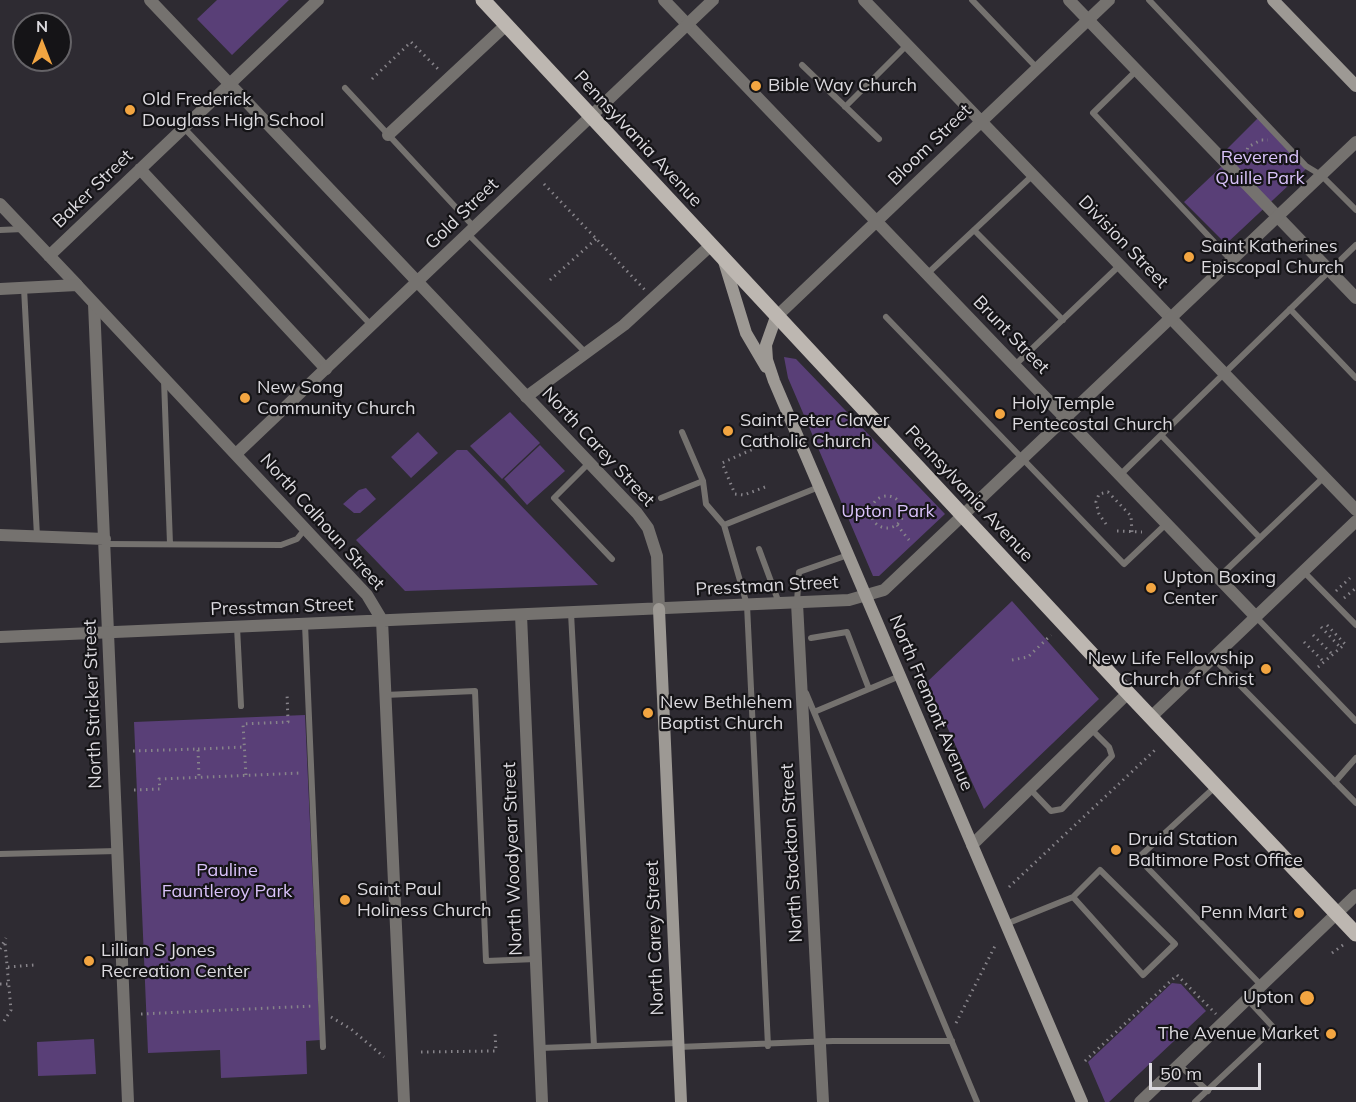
<!DOCTYPE html>
<html>
<head>
<meta charset="utf-8">
<style>
	body { margin:0 }
	#map { position:relative; width:1356px; height:1102px; overflow:hidden; background:#2e2b32; font-family:Mulish,sans-serif }
	canvas { display:block }
	.north { position:absolute; left:12px; top:12px; width:60px; height:60px; box-sizing:border-box; background:#151417; border:2px solid #656367; border-radius:50%; rotate:0deg; font-size:16px; font-weight:700; line-height:24px; text-align:center; color:#dcdadf }
	.north::after { content:''; display:block; margin:auto; width:21px; height:27px; background:#f2a541; clip-path:polygon(50% 0,100% 100%,50% 72%,0 100%) }
	.scale { position:absolute; left:1149px; top:1063px; width:112px; height:27px; box-sizing:border-box; border:3px solid #dcdadf; border-top:0; padding-left:8px; font-size:18px; line-height:21px; white-space:nowrap; color:#dcdadf; -webkit-text-stroke:4px #151417; paint-order:stroke }
</style>
</head>
<body>
<div id="map">
<canvas width="1356" height="1102"></canvas>
<div class="north">N</div>
<div class="scale">50 m</div>
</div>
<script>
const c = document.querySelector('canvas').getContext('2d');
c.lineJoin = 'round';
function fillPath(path, color) {
  c.fillStyle = color;
  c.fill(path, 'evenodd');
}
function shape(rows) {
  const path = new Path2D();
  for (const r of rows) {
    if (r.length === 3) {
      path.moveTo(r[0] + r[2], r[1]);
      path.arc(r[0], r[1], r[2], 0, 2 * Math.PI);
      continue;
    }
    path.moveTo(r[0], r[1]);
    for (let i = 2; i < r.length; i += 2) path.lineTo(r[i], r[i + 1]);
  }
  return path;
}
function strokePath(path, color, width, dash) {
  c.strokeStyle = color;
  c.lineWidth = width;
  c.lineCap = dash ? 'butt' : 'round';
  c.setLineDash(dash || []);
  c.stroke(path);
}
function label(font, color, halo, rows, align = 'center') {
  c.font = font + ' Mulish,sans-serif';
  c.lineWidth = 4.5;
  c.setLineDash([]);
  c.textBaseline = 'middle';
  c.strokeStyle = halo;
  c.fillStyle = color;
  for (const [text, x, y, turn = 0] of rows) {
    c.save();
    c.translate(x, y);
    c.rotate((+turn || 0) * Math.PI / 180);
    c.textAlign = isNaN(turn) ? turn : align;
    if (halo) c.strokeText(text, 0, 0);
    c.fillText(text, 0, 0);
    c.restore();
  }
}
const green = shape([
	[217,0,289,0,232,55,197,19],
	[1258,118,1306,169,1226,244,1184,202,1222,166,1231,155,1226,150],
	[784,357,796,359,945,514,879,576,873,576,788,378],
	[510,412,540,443,502,479,470,446],
	[418,432,438,453,411,478,391,457],
	[540,445,565,471,527,505,504,479],
	[457,450,467,450,598,585,405,591,356,540],
	[366,488,376,499,360,513,354,513,343,504,359,490],
	[1012,601,1099,699,984,809,927,682],
	[305,715,320,1040,306,1041,307,1074,221,1078,220,1050,148,1053,134,722],
	[1172,983,1181,984,1206,1011,1109,1102,1105,1102,1088,1062],
	[94,1039,96,1074,38,1076,37,1042]
]);
const path = shape([
	[372,79,411,42,439,70],
	[1244,161,1248,147,1261,140,1268,140],
	[544,184,645,290],
	[550,280,596,239],
	[765,487,744,495,735,494,722,463,780,437],
	[887,512,16],
	[1106,524,1099,514,1096,502,1099,494,1108,492,1131,516,1132,532],
	[897,525,909,540],
	[1117,531,1142,532],
	[1336,591,1350,578],
	[1344,598,1356,588],
	[1321,627,1340,647],
	[1313,635,1333,655],
	[1304,642,1324,662],
	[1012,660,1028,657,1051,635],
	[1318,667,1345,644,1325,623],
	[198,749,244,747],
	[133,751,198,749,199,777],
	[246,775,243,724,288,722,287,693],
	[134,790,160,789,159,779,301,773],
	[1009,887,1155,750],
	[0,949,6,938],
	[1332,953,1343,945],
	[8,967,34,965],
	[0,984,10,984],
	[141,1014,313,1006],
	[331,1017,351,1029,384,1057],
	[4,1021,11,1010,5,943],
	[956,1023,996,944],
	[421,1052,496,1051,495,1033],
	[1085,1061,1177,975,1216,1014]
]);
const service = shape([
	[972,0,1037,68],
	[1149,0,1306,166,1321,175,1356,210],
	[802,65,879,139],
	[1137,70,1093,113,1231,260],
	[345,88,474,227],
	[845,107,907,45],
	[184,128,371,325],
	[0,230,23,229],
	[974,230,1063,320],
	[468,234,586,353],
	[927,274,1033,175],
	[24,288,37,536],
	[1290,309,1356,378],
	[886,317,1124,564,1166,524],
	[1015,365,1120,265],
	[164,380,170,544],
	[682,432,703,481,706,504,724,525,819,487],
	[1162,436,1260,538],
	[589,463,554,498,612,559],
	[1120,475,1356,245],
	[661,498,703,481],
	[724,525,747,605,768,1046],
	[105,544,281,545,297,539,305,529],
	[759,549,779,603],
	[1304,572,1356,625],
	[1219,577,1324,477],
	[797,602,799,572,848,555],
	[571,613,594,1046],
	[1256,617,1356,721],
	[305,624,323,1047],
	[237,627,241,706],
	[811,638,847,632,869,689,814,712],
	[1213,658,1356,803],
	[869,689,900,676],
	[806,693,977,1102],
	[385,695,475,691,486,961,536,959],
	[1335,782,1356,758],
	[1216,786,1138,858,1261,985],
	[1030,789,1051,811,1062,809,1112,756,1109,747,1091,729],
	[0,854,117,851],
	[1006,924,1073,897,1143,975,1175,944,1100,870,1073,897],
	[678,1047,833,1041,952,1041],
	[540,1048,678,1043],
	[1179,1065,1208,1091],
	[1195,1102,1274,1028,1247,999]
]);
const minor = shape([
	[664,0,1256,617],
	[864,0,1356,510],
	[1069,0,1356,298],
	[388,135,506,25],
	[140,169,326,369],
	[0,204,77,285],
	[49,256,318,0],
	[94,304,128,1102],
	[776,317,1109,0],
	[526,397,624,325,710,246],
	[0,535,105,539],
	[797,603,823,1102],
	[521,615,542,1102],
	[1151,717,1356,521],
	[972,845,1128,693]
]);
const tertiary = shape([
	[150,0,637,513,648,528,657,556,659,609],
	[0,289,77,285,367,595,382,620,404,1102],
	[236,454,713,0],
	[0,637,849,600,884,590,1356,142],
	[1140,1102,1356,895]
]);
const secondary = shape([
	[1273,0,1356,86],
	[723,258,746,333,766,367],
	[776,317,766,345,767,360,774,381,1082,1102],
	[659,609,681,1102]
]);
const primary = shape([
	[483,0,1128,693,1356,934]
]);
const markers = [
	[756,86,6,"#f2a541"],
	[130,110,6,"#f2a541"],
	[1189,257,6,"#f2a541"],
	[245,398,6,"#f2a541"],
	[1000,414,6,"#f2a541"],
	[728,431,6,"#f2a541"],
	[1151,588,6,"#f2a541"],
	[1266,669,6,"#f2a541"],
	[648,713,6,"#f2a541"],
	[1116,850,6,"#f2a541"],
	[345,900,6,"#f2a541"],
	[1299,913,6,"#f2a541"],
	[89,961,6,"#f2a541"],
	[1307,998,8,"#f2a541"],
	[1331,1034,6,"#f2a541"]
];
const poiNames = [
	["Bible Way Church",768,86],
	["Old Frederick",142,100],
	["Douglass High School",142,121],
	["Saint Katherines",1201,247],
	["Episcopal Church",1201,268],
	["New Song",257,388],
	["Community Church",257,409],
	["Holy Temple",1012,404],
	["Pentecostal Church",1012,425],
	["Saint Peter Claver",740,421],
	["Catholic Church",740,442],
	["Upton Boxing",1163,578],
	["Center",1163,599],
	["New Life Fellowship",1254,659,"right"],
	["Church of Christ",1254,680,"right"],
	["New Bethlehem",660,703],
	["Baptist Church",660,724],
	["Druid Station",1128,840],
	["Baltimore Post Office",1128,861],
	["Saint Paul",357,890],
	["Holiness Church",357,911],
	["Penn Mart",1287,913,"right"],
	["Lillian S Jones",101,951],
	["Recreation Center",101,972],
	["Upton",1294,998,"right"],
	["The Avenue Market",1319,1034,"right"]
];
const streetNames = [
	["Pennsylvania Avenue",638,139,47],
	["Bloom Street",930,145,-44],
	["Baker Street",93,189,-44],
	["Gold Street",462,214,-44],
	["Division Street",1123,242,46],
	["Brunt Street",1011,335,46],
	["North Carey Street",598,447,47],
	["Pennsylvania Avenue",969,494,47],
	["North Calhoun Street",322,522,48],
	["Presstman Street",767,586,-3],
	["Presstman Street",282,607,-2],
	["North Fremont Avenue",931,703,67],
	["North Stricker Street",93,704,-92],
	["North Stockton Street",792,853,-93],
	["North Woodyear Street",513,859,-92],
	["North Carey Street",655,938,-92]
];
const parkNames = [
	["Reverend",1260,158],
	["Quille Park",1260,179],
	["Upton Park",888,512],
	["Pauline",227,871],
	["Fauntleroy Park",227,892]
];
fillPath(green, '#593f77');
strokePath(path, '#87848a', 3, [1.5, 4.5]);
strokePath(service, '#75726f', 6);
strokePath(minor, '#75726f', 12);
strokePath(tertiary, '#75726f', 12);
strokePath(secondary, '#9d9994', 12);
strokePath(primary, '#bdb7b1', 15);
for (const [x, y, r, color] of markers) {
  const dot = new Path2D();
  dot.arc(x, y, r, 0, 2 * Math.PI);
  c.fillStyle = color;
  c.fill(dot);
  strokePath(dot, '#151417', 2);
}
label('18px', '#dcdadf', '#151417', poiNames, 'left');
label('18px', '#dcdadf', '#151417', streetNames);
label('18px', '#d9c2f9', '#151417', parkNames);
</script>
</body>
</html>
